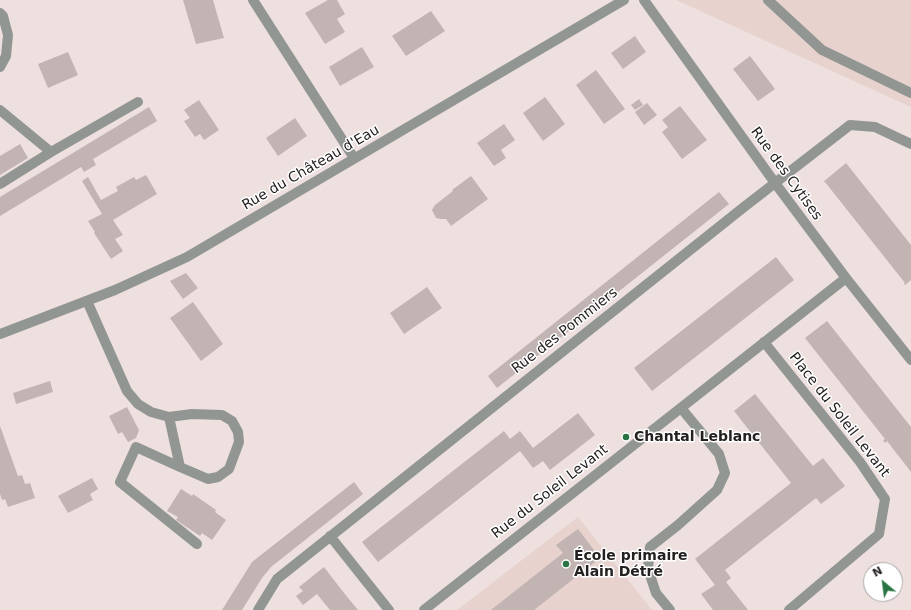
<!DOCTYPE html>
<html>
<head>
<meta charset="utf-8">
<style>
	body { margin:0 }
	#map { position:relative; width:911px; height:610px; overflow:hidden; background:#ede0de; font-family:"DejaVu Sans",sans-serif }
	canvas { display:block }
	.north { position:absolute; left:863px; top:562px; width:40px; height:40px; box-sizing:border-box; background:#fff; border:1px solid #a8a6a6; border-radius:50%; rotate:331deg; font-size:11px; font-weight:700; line-height:16px; text-align:center; color:#252020 }
	.north::after { content:''; display:block; margin:auto; width:14px; height:18px; background:#297443; clip-path:polygon(50% 0,100% 100%,50% 72%,0 100%) }
</style>
</head>
<body>
<div id="map">
<canvas width="911" height="610"></canvas>
<div class="north">N</div>
</div>
<script>
const c = document.querySelector('canvas').getContext('2d');
c.lineJoin = 'round';
function fillPath(path, color) {
  c.fillStyle = color;
  c.fill(path, 'evenodd');
}
function shape(rows) {
  const path = new Path2D();
  for (const r of rows) {
    path.moveTo(r[0], r[1]);
    for (let i = 2; i < r.length; i += 2) path.lineTo(r[i], r[i + 1]);
  }
  return path;
}
function strokePath(path, color, width, dash) {
  c.strokeStyle = color;
  c.lineWidth = width;
  c.lineCap = dash ? 'butt' : 'round';
  c.setLineDash(dash || []);
  c.stroke(path);
}
function label(font, color, halo, rows, align = 'center') {
  c.font = font + ' "DejaVu Sans",sans-serif';
  c.lineWidth = 3;
  c.setLineDash([]);
  c.textBaseline = 'middle';
  c.strokeStyle = halo;
  c.fillStyle = color;
  for (const [text, x, y, turn = 0] of rows) {
    c.save();
    c.translate(x, y);
    c.rotate((+turn || 0) * Math.PI / 180);
    c.textAlign = isNaN(turn) ? turn : align;
    if (halo) c.strokeText(text, 0, 0);
    c.fillText(text, 0, 0);
    c.restore();
  }
}
const built = shape([
	[676,0,911,0,911,107],
	[578,517,652,610,457,610]
]);
const building = shape([
	[183,0,213,0,224,38,196,44],
	[328,0,337,0,345,14,337,19,345,32,325,44,305,13],
	[431,11,445,31,406,56,392,36],
	[635,36,646,52,623,69,611,53],
	[362,47,374,67,340,86,329,67],
	[68,52,78,75,48,88,38,64],
	[750,56,775,89,758,101,733,69],
	[596,70,625,109,604,124,576,85],
	[545,97,565,124,543,141,523,113],
	[639,99,643,105,635,110,631,105],
	[199,100,219,130,204,140,200,134,195,137,184,121,190,118,184,110],
	[647,103,657,115,644,125,635,112],
	[680,106,707,140,682,159,662,132,668,127,662,120],
	[149,107,157,121,93,159,96,165,84,172,81,167,0,216,0,197],
	[295,118,307,136,278,156,266,138],
	[504,124,515,140,501,150,506,158,494,166,477,143],
	[20,144,28,158,0,175,0,156],
	[846,163,911,245,911,280,905,285,904,284,905,283,825,182,823,182],
	[146,175,157,194,113,220,123,235,115,239,123,251,111,259,94,233,95,232,88,221,102,214,82,181,88,177,101,200,118,191,116,187,134,177,136,180],
	[471,176,488,199,451,226,446,219,441,219,436,218,432,210,435,205,453,191,452,190],
	[719,192,729,204,497,388,488,376],
	[776,257,794,280,652,391,634,368],
	[186,273,198,288,183,299,170,281],
	[427,287,442,308,404,334,390,313],
	[193,302,223,344,201,361,170,318],
	[827,321,911,427,911,472,887,441,885,443,883,440,885,439,805,338],
	[50,381,53,392,16,404,13,393],
	[755,394,813,466,823,458,845,486,821,504,816,498,725,570,731,578,726,582,748,610,713,610,701,594,715,585,695,559,791,483,734,411],
	[127,407,139,430,136,438,128,442,122,432,118,434,109,416],
	[578,413,595,435,550,470,543,461,533,468,520,451,378,562,362,542,504,431,510,439,520,431,533,448],
	[0,426,18,476,22,475,25,484,30,483,35,498,8,507,5,499,2,500,0,494],
	[92,478,98,489,90,494,93,500,68,513,58,496],
	[354,482,363,494,271,567,262,578,242,610,222,610,252,562],
	[181,489,192,496,193,494,216,510,215,512,226,520,212,540,202,533,200,536,176,520,178,517,167,511],
	[578,529,600,558,534,610,491,610,563,553,556,545],
	[324,567,344,593,358,610,330,610,317,594,303,605,296,596,303,591,299,587]
]);
const service = shape([
	[768,0,822,50,911,93],
	[0,110,51,152,138,102],
	[0,184,51,152],
	[87,301,127,391,138,404,151,412,169,417,192,414,222,415,232,421,238,432,239,442,229,469,218,477,208,479,180,467],
	[169,417,180,467,136,447,120,482,197,544]
]);
const minor = shape([
	[253,0,354,158],
	[644,0,775,183,846,278,911,360],
	[0,13,3,16,8,35,6,56,0,67],
	[0,334,115,290,187,257,624,0],
	[764,342,860,462,885,499,879,534,789,610],
	[330,536,389,610],
	[258,610,277,579,744,207,850,125,875,127,911,144],
	[424,610,846,278],
	[670,610,656,593,648,569,650,547,678,525,717,490,725,473,719,454,681,408]
]);
const markers = [
	[626,437,4,"#297443"],
	[566,564,4,"#297443"]
];
const streetNames = [
	["Rue du Château d'Eau",311,168,-30],
	["Rue des Cytises",786,174,54],
	["Rue des Pommiers",565,331,-38],
	["Place du Soleil Levant",839,415,52],
	["Rue du Soleil Levant",550,492,-38]
];
const poiNames = [
	["Chantal Leblanc",634,437],
	["École primaire",574,556],
	["Alain Détré",574,572]
];
fillPath(built, '#e7d2ce');
fillPath(building, '#c1b4b2');
strokePath(service, '#929693', 10);
strokePath(minor, '#929693', 10);
for (const [x, y, r, color] of markers) {
  const dot = new Path2D();
  dot.arc(x, y, r, 0, 2 * Math.PI);
  c.fillStyle = color;
  c.fill(dot);
  strokePath(dot, '#fff', 1.5);
}
label('14px', '#252020', '#fff', streetNames);
label('bold 14px', '#252020', '#fff', poiNames, 'left');
</script>
</body>
</html>
